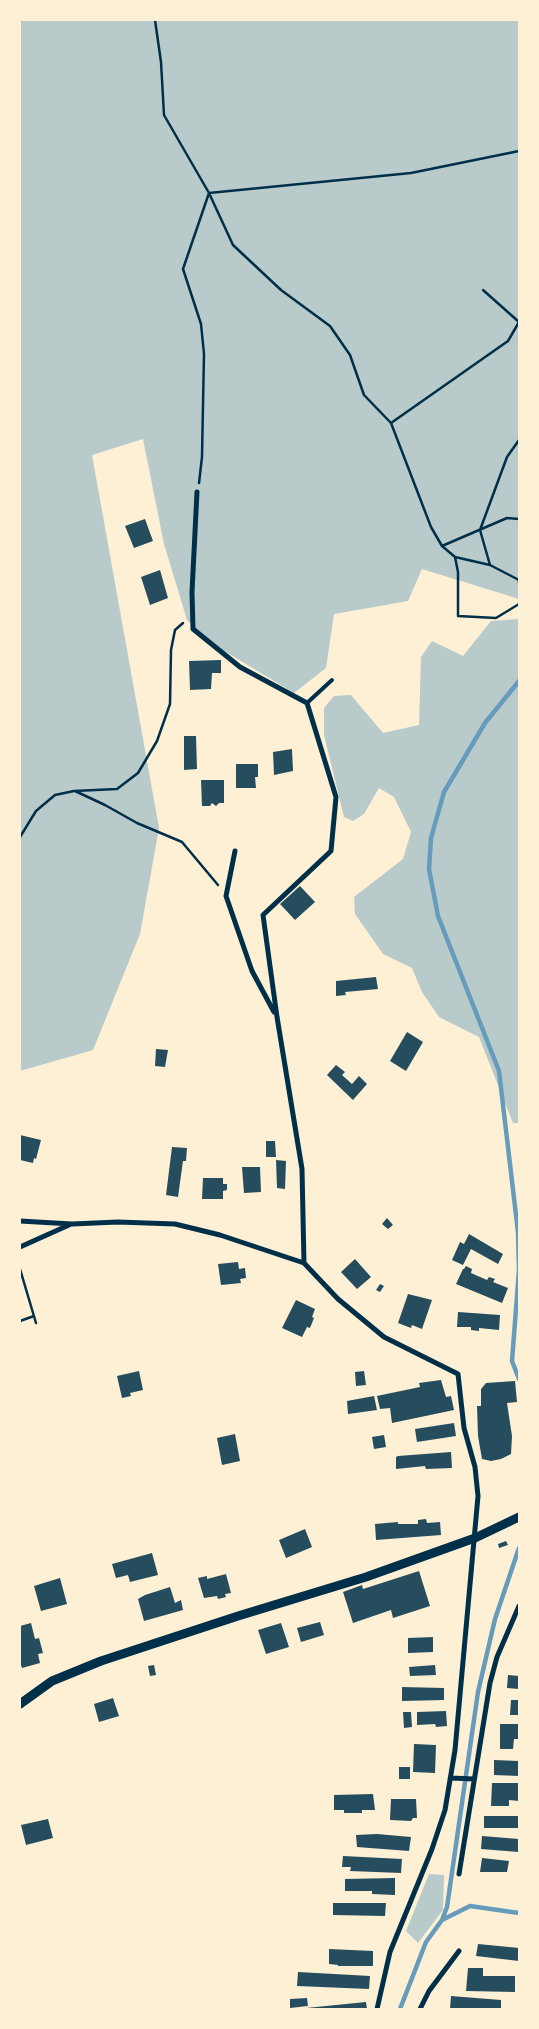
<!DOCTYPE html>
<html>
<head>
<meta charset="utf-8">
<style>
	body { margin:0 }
	#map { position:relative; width:539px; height:2029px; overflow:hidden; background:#fdf0d5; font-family:"Work Sans",sans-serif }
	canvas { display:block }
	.frame { position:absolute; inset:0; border:21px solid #fdf0d5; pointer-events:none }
</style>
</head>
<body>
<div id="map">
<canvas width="539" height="2029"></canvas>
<div class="frame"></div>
</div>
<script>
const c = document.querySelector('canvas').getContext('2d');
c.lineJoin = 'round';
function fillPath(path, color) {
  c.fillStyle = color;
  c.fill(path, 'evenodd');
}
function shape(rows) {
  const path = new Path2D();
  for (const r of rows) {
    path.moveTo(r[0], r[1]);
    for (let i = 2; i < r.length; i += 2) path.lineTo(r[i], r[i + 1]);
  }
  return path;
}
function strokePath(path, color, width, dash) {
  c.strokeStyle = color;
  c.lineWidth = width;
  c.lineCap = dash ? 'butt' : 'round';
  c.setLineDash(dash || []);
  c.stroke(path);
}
const green = shape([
	[20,20,519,20,519,599,422,569,408,601,334,614,326,668,294,693,211,643,187,620,164,544,143,439,92,455,159,828,140,934,93,1050,20,1071],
	[519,617,519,1123,513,1123,479,1037,439,1017,422,992,412,968,383,954,355,914,354,897,403,859,411,832,394,797,379,788,364,814,353,821,344,817,324,735,324,708,334,696,351,695,383,733,419,725,421,657,432,641,463,656,491,621,518,619],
	[429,1874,444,1875,443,1910,418,1943,406,1931]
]);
const stream = shape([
	[519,681,485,723,444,792,431,838,429,869,438,916,499,1071,518,1232,519,1270,512,1361,519,1379],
	[442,1920,447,1907,478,1692,495,1619,519,1548],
	[400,2009,426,1942,442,1920,470,1906,519,1913]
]);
const building = shape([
	[145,519,153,541,134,548,125,526],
	[160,570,168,598,150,605,141,577],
	[221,660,221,673,212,673,211,689,190,690,189,661],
	[184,736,196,736,197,769,184,770],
	[292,749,293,771,274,775,273,752],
	[236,764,258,764,258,777,255,777,256,788,236,788],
	[201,780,224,780,224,803,219,803,216,806,212,803,210,806,202,806],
	[300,886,315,902,295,920,280,904],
	[376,977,378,989,345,992,346,995,336,996,336,981],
	[407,1032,423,1042,406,1071,390,1061],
	[156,1049,168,1050,165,1067,155,1066],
	[336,1065,345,1072,342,1075,352,1084,359,1076,367,1084,353,1100,327,1075],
	[20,1135,41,1140,36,1159,34,1158,33,1163,20,1160],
	[266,1141,275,1141,276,1157,266,1157],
	[172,1147,187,1148,186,1161,183,1161,178,1197,166,1195],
	[276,1160,286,1161,285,1189,277,1188],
	[242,1167,260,1167,261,1192,244,1193],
	[203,1178,223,1178,223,1184,227,1184,227,1190,223,1191,223,1199,202,1199],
	[387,1218,393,1225,388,1229,382,1224],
	[469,1234,503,1254,498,1264,471,1249,463,1265,452,1260,460,1242,464,1244],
	[355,1259,371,1277,357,1289,341,1272],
	[238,1262,239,1269,245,1268,246,1278,240,1279,241,1283,221,1285,218,1264],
	[466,1266,472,1269,471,1273,487,1280,489,1277,495,1279,493,1282,508,1288,502,1303,456,1284,463,1269,464,1269],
	[380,1284,384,1286,380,1292,376,1290],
	[408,1294,432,1300,422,1329,412,1325,411,1328,398,1323],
	[296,1300,315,1309,312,1317,314,1318,310,1328,307,1327,302,1337,282,1328],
	[458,1312,500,1315,499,1330,479,1328,479,1331,471,1330,471,1327,457,1327],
	[139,1371,143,1390,130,1393,131,1396,122,1398,117,1376],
	[364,1371,366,1385,356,1386,355,1372],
	[441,1380,446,1397,451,1396,454,1410,392,1423,390,1408,380,1409,377,1396,420,1387,419,1383],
	[515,1381,517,1402,507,1403,512,1436,511,1454,501,1459,491,1461,482,1459,478,1436,477,1406,481,1406,481,1389,486,1383],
	[374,1396,377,1410,348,1414,347,1401],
	[454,1423,456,1436,417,1442,415,1429],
	[235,1434,240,1461,222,1465,217,1438],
	[384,1435,386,1447,374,1449,372,1437],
	[451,1452,452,1468,426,1469,425,1466,396,1469,396,1457,398,1456],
	[426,1519,427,1523,440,1522,441,1535,376,1540,375,1524,398,1522,398,1524,418,1524,418,1520],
	[305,1529,312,1547,286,1558,279,1540],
	[506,1541,508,1545,499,1548,498,1544],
	[152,1553,158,1575,130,1582,128,1575,116,1578,112,1564],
	[419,1571,430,1606,393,1618,391,1610,353,1623,343,1592,362,1585,363,1589],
	[226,1574,231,1593,225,1594,226,1597,218,1599,217,1596,204,1598,198,1578,207,1576,207,1579],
	[60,1578,67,1604,41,1611,34,1586],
	[170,1587,175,1603,181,1600,183,1610,144,1621,138,1599,145,1595],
	[320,1622,324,1635,301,1642,297,1628],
	[31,1623,35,1639,39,1638,43,1653,38,1654,40,1663,22,1668,20,1662,20,1626],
	[281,1623,289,1647,266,1654,258,1630],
	[433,1637,433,1652,408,1653,408,1638],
	[154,1665,156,1675,150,1676,148,1666],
	[435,1665,436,1675,410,1676,409,1667],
	[508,1675,519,1676,519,1689,507,1688],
	[402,1687,444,1688,444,1700,402,1701],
	[113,1698,119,1716,99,1722,94,1704],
	[511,1700,519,1700,519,1715,510,1715],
	[446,1711,447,1726,436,1727,435,1724,417,1725,417,1712],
	[403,1712,411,1712,412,1727,404,1728],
	[500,1724,519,1724,519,1739,514,1739,513,1749,500,1749],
	[414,1744,436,1745,435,1773,413,1772],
	[494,1760,519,1761,519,1776,494,1775],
	[399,1767,410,1767,410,1779,399,1779],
	[492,1783,519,1783,519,1801,509,1800,509,1806,491,1806],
	[373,1794,375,1810,362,1810,362,1813,344,1813,344,1810,334,1810,334,1795],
	[391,1799,416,1799,417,1818,413,1818,411,1821,390,1820],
	[484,1816,519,1816,519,1828,484,1828],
	[48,1819,53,1838,26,1845,21,1825],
	[377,1834,411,1837,409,1851,357,1847,356,1835],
	[482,1836,519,1839,519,1852,481,1849],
	[343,1856,402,1859,401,1873,350,1871,351,1867,342,1867],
	[482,1858,509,1861,507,1872,480,1872],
	[395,1878,395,1895,372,1894,372,1891,345,1891,345,1879],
	[333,1903,386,1903,385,1916,333,1915],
	[478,1944,519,1948,519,1961,476,1956],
	[329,1949,373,1951,373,1966,338,1966,338,1965,329,1964],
	[468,1968,483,1968,483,1976,515,1976,515,1992,466,1991],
	[298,1972,370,1976,369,1989,297,1986],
	[451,1996,501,2000,501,2009,450,2009],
	[307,1998,308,2006,290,2008,290,1999],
	[366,2002,367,2009,306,2009,306,2008]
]);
const path = shape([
	[155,20,161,62,164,115,209,193,183,269,201,324,204,354,202,457,199,483],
	[519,151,411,173,209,193,233,245,281,290,330,326,350,355,364,395,391,423,431,527,442,546,455,557,458,572,458,616,496,618,519,604],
	[483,290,519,322],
	[391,423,508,341,519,322],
	[519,440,507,457,480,530,490,565,519,580,519,583],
	[442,546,507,518,519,519],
	[455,557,490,565],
	[75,791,105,805,137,823,182,842,218,885],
	[20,837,36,811,55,795,74,791,117,789,138,773,157,741,170,704,171,650,175,630,183,623],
	[20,1269,36,1323],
	[20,1321,34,1316]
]);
const service = shape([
	[307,703,332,680]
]);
const minor = shape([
	[197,492,192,592,193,629,240,667,307,703,336,797,331,851,263,915,277,1017,302,1169,304,1263],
	[235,851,226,896,252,971,274,1012],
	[20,1221,72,1224,118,1222,175,1224,220,1235,304,1263,338,1299,384,1337,458,1374,464,1428,475,1467,478,1496,455,1750,445,1810,432,1849,390,1952,377,2009],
	[20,1247,69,1225],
	[451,1778,474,1779],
	[459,1874,490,1683,497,1657,519,1606],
	[420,2009,429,1991,459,1951]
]);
const tertiary = shape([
	[20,1704,52,1681,101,1661,238,1616,366,1577,475,1538,519,1517]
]);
fillPath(green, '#b9caca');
strokePath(stream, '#669bbc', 4.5);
fillPath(building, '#264d5e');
strokePath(path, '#003049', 2.5);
strokePath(service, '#003049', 4);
strokePath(minor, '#003049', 5);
strokePath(tertiary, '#003049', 9);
</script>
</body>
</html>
